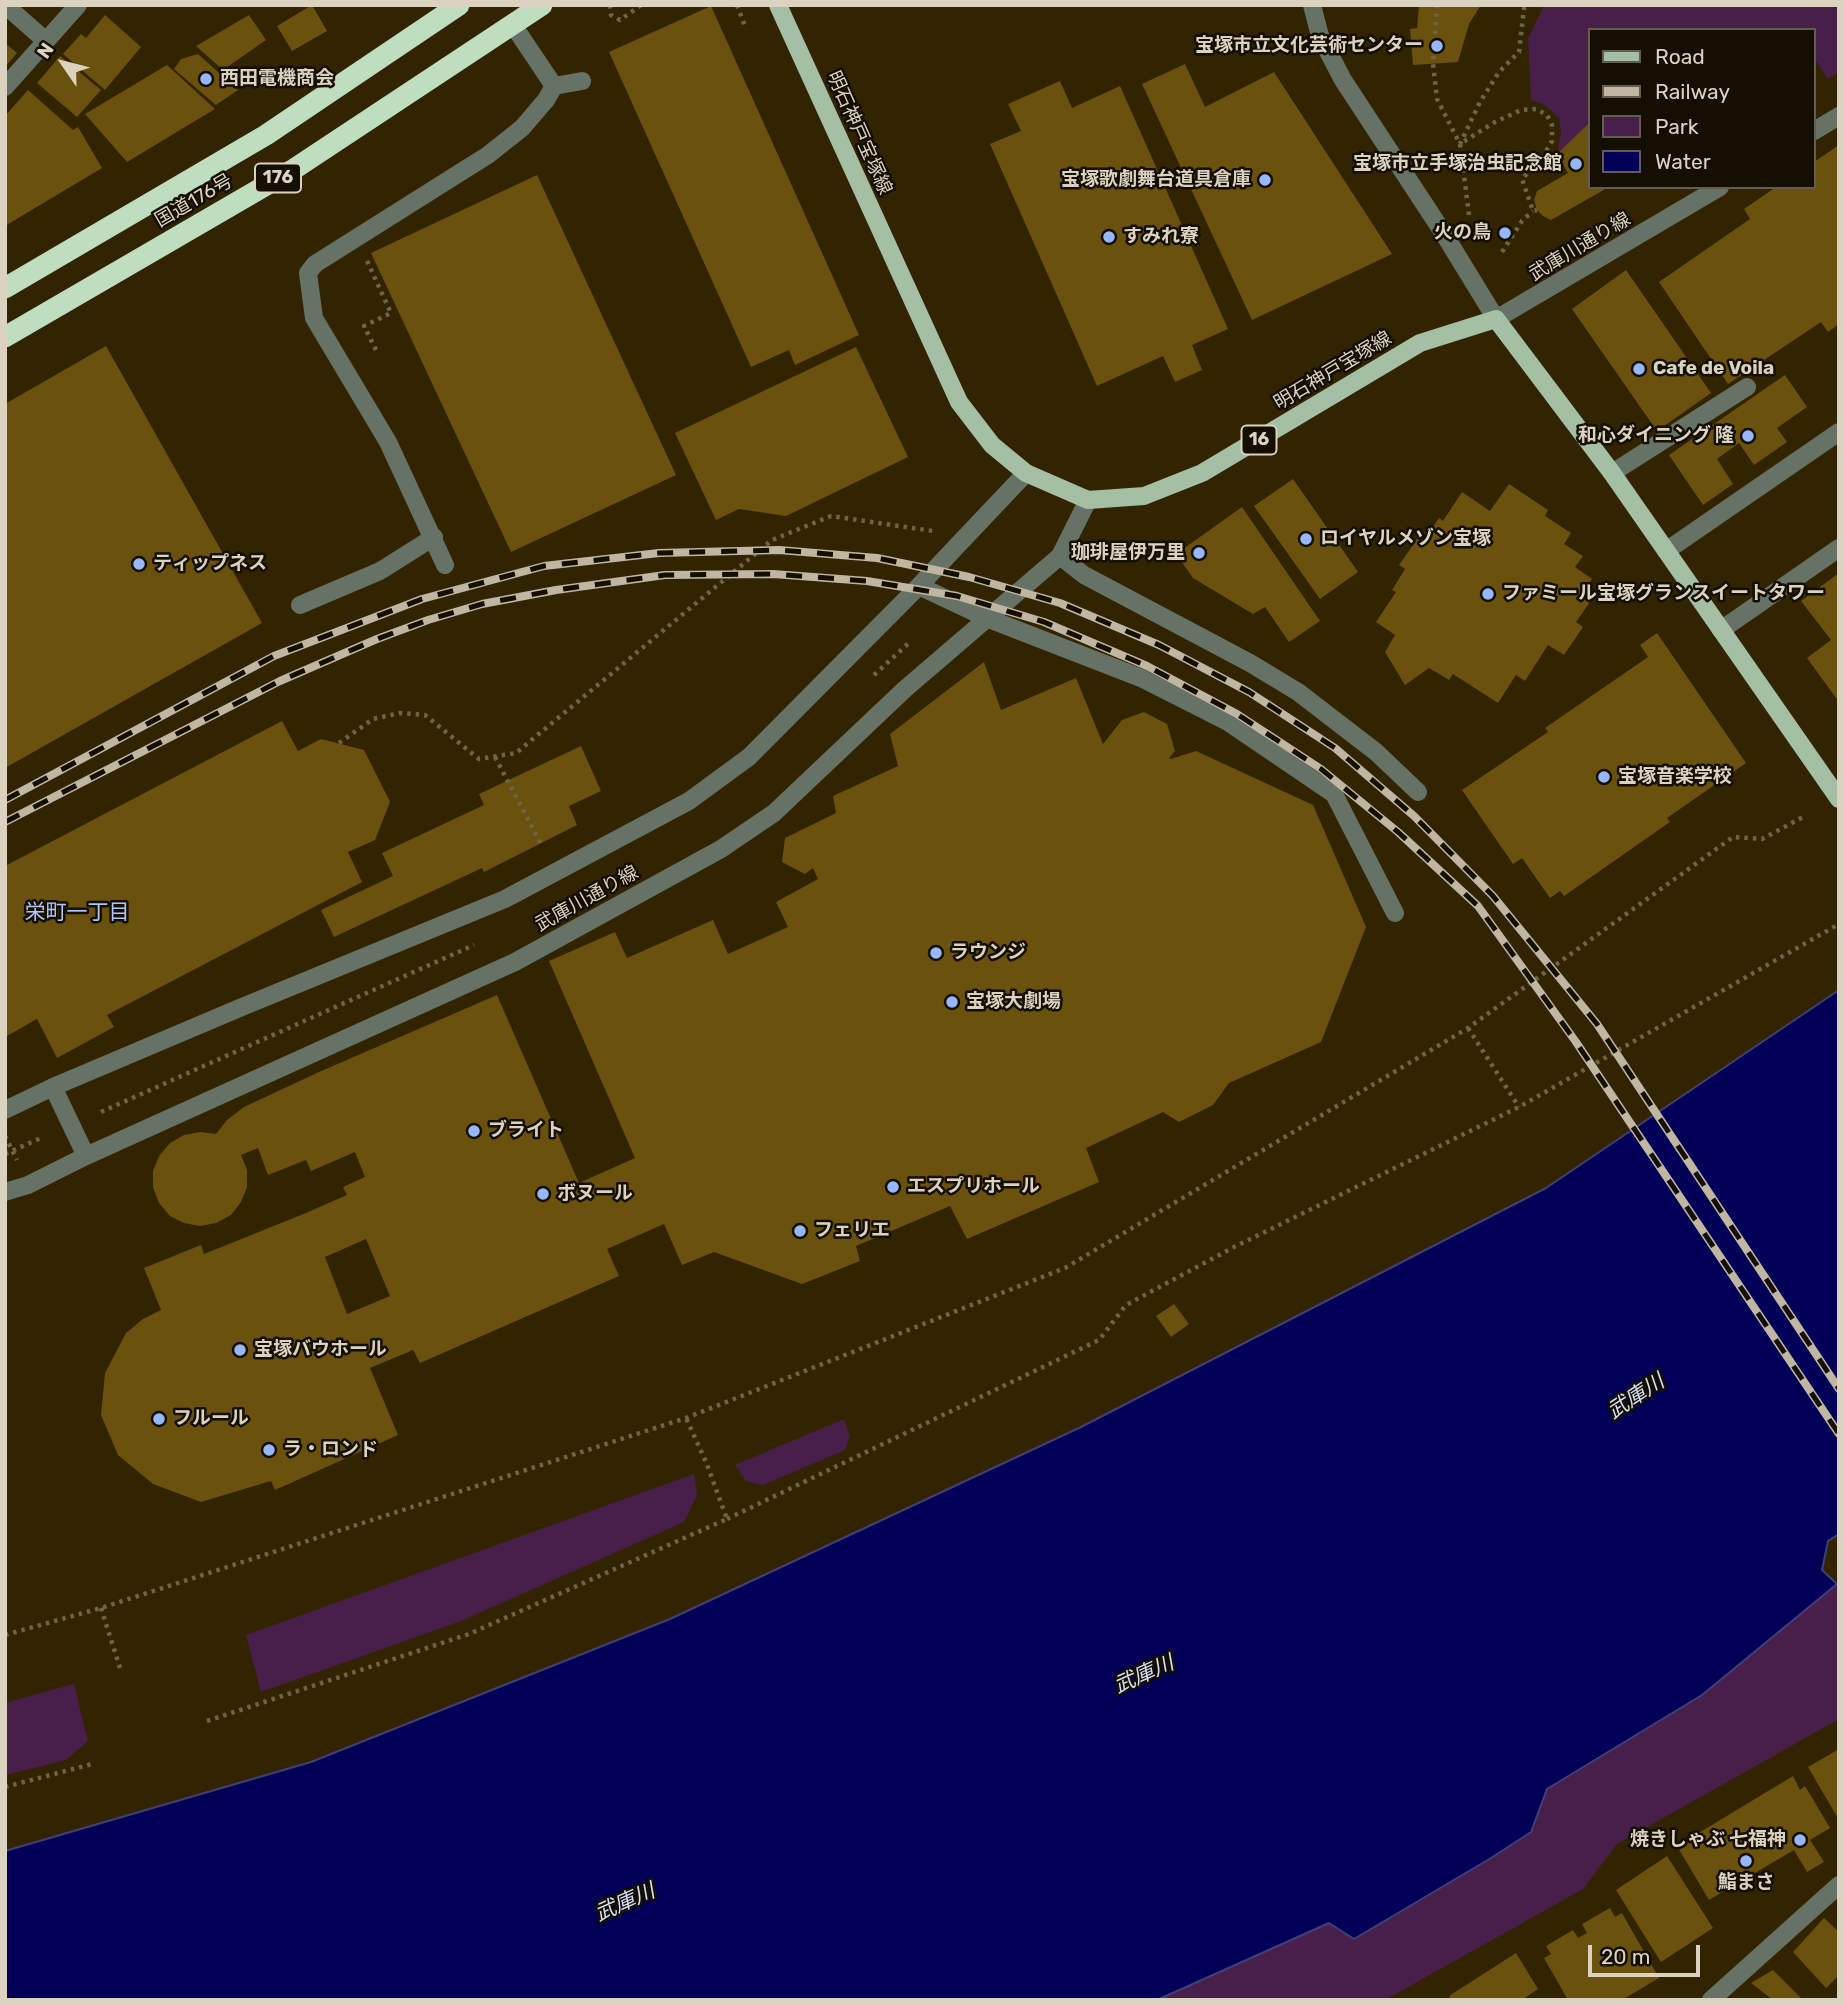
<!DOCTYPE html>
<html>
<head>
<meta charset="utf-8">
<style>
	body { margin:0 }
	#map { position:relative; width:1844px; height:2005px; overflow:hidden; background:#322401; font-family:Rubik,sans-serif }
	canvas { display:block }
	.frame { position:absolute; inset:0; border:7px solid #dbd2c0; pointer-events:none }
	.legend { position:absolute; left:1588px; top:28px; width:228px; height:161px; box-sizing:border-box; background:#140e03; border:2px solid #645c4f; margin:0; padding:9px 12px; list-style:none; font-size:21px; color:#dbd2c0 }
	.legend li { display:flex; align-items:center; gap:14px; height:35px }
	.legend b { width:35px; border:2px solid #645c4f }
	.north { position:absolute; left:28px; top:28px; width:70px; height:70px; -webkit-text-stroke:5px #140e03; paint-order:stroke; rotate:305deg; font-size:19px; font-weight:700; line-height:28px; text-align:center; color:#dbd2c0 }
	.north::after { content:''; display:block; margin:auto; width:24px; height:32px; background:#dbd2c0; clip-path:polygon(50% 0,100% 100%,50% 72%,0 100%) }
	.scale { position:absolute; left:1588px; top:1945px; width:112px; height:32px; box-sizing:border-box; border:4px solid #dbd2c0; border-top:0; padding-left:9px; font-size:21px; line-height:24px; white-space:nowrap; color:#dbd2c0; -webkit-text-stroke:5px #140e03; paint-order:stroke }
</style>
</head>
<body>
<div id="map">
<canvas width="1844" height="2005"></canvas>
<div class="frame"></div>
<ul class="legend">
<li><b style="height:9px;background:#a5bfa5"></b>Road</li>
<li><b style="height:9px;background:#c0b6a2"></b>Railway</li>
<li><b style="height:19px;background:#481f4a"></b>Park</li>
<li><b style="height:19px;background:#020057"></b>Water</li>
</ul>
<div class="north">N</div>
<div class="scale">20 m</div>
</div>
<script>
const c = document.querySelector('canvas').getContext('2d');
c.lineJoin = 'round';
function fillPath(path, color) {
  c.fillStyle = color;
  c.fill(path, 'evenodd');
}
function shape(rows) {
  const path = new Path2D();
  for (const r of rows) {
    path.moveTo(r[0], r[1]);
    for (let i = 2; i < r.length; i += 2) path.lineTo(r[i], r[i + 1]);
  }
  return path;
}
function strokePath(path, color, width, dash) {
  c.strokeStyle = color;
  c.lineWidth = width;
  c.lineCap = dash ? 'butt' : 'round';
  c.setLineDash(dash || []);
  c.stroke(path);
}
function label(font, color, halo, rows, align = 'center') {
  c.font = font + ' Rubik,"Noto Sans JP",sans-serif';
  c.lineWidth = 5;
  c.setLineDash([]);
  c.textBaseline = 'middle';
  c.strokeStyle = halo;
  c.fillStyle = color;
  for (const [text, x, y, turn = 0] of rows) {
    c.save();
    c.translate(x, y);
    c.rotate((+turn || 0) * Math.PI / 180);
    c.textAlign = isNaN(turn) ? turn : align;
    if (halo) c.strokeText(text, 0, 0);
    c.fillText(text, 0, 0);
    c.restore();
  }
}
const green = shape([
	[1544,5,1839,5,1839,72,1828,79,1814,58,1814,30,1590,30,1590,122,1557,154,1561,132,1559,118,1545,105,1531,100,1528,39],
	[844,1419,850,1437,845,1450,763,1485,746,1481,735,1465],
	[694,1474,697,1495,684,1522,461,1621,261,1692,246,1635],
	[1839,1583,1839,1719,1617,1844,1583,1889,1385,2000,1157,2000,1329,1923,1354,1939,1491,1858,1531,1832,1547,1789,1702,1695],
	[74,1684,88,1741,66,1760,5,1775,5,1703]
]);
const water = shape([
	[1839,990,1839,1534,1828,1541,1822,1570,1837,1584,1702,1695,1547,1789,1531,1832,1491,1858,1354,1939,1329,1923,1157,2000,5,2000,5,1851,311,1762,670,1619,1081,1427,1546,1188,1839,990]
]);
const building = shape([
	[312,5,327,31,292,51,277,26],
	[1419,5,1481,5,1469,24,1458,62,1413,65,1410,29,1417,28],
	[711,6,859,335,795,365,789,350,751,367,609,52],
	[105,15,141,47,105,90,63,54,81,34,86,38],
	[249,15,266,40,223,70,196,46],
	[5,43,17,53,5,67],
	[198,54,238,90,216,105,174,69,181,59],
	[60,56,101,90,77,117,37,83],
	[1185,64,1205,107,1274,72,1392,254,1252,320,1142,84],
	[167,65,215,109,127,162,85,114],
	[1060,81,1072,108,1120,86,1228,329,1192,345,1202,370,1175,382,1163,356,1097,386,990,144,1021,131,1008,104],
	[28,90,73,130,78,127,102,168,5,226,5,116],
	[1590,122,1590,187,1609,187,1551,220,1543,216,1537,210,1534,200,1537,191,1568,173,1557,154],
	[1839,145,1839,324,1828,332,1821,322,1728,384,1659,282,1750,219,1744,209,1776,187,1814,187,1814,162],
	[537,175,676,475,511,552,371,253],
	[1626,270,1711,393,1657,431,1572,309],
	[106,346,262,623,5,768,5,404],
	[856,347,908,457,786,516,739,509,716,520,675,433],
	[1785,375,1807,407,1777,428,1787,442,1754,465,1739,443,1717,459,1733,484,1703,505,1669,455],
	[1293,479,1358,572,1320,599,1254,506],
	[1509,484,1548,510,1545,516,1571,533,1564,544,1583,556,1575,567,1592,579,1580,596,1590,602,1576,622,1583,627,1564,655,1548,645,1525,681,1516,675,1498,703,1453,674,1449,680,1429,668,1405,685,1385,652,1395,635,1376,622,1396,592,1392,590,1405,569,1399,565,1420,535,1425,539,1439,518,1443,521,1462,492,1490,511],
	[1242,507,1320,621,1289,642,1265,607,1253,614,1193,578,1176,554],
	[1839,573,1839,702,1807,658,1831,640,1801,601],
	[1657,633,1746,763,1667,818,1670,822,1564,896,1560,891,1550,898,1522,858,1513,864,1462,790,1548,732,1545,728,1648,657,1640,645],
	[984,662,1001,710,1076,678,1103,744,1122,720,1144,712,1167,724,1175,751,1169,758,1171,759,1196,751,1313,805,1366,927,1321,1042,1229,1083,1213,1105,1179,1122,1163,1112,1086,1148,1099,1182,967,1239,950,1206,856,1246,860,1261,802,1284,714,1252,682,1265,664,1224,607,1249,619,1276,420,1363,413,1350,370,1368,398,1435,275,1490,271,1481,201,1502,153,1484,118,1455,101,1415,105,1373,126,1333,143,1319,161,1310,144,1268,201,1245,204,1254,306,1213,347,1195,343,1187,365,1177,355,1152,311,1171,306,1160,268,1175,258,1148,241,1155,247,1170,247,1187,241,1202,231,1215,216,1223,200,1226,184,1223,170,1216,159,1203,153,1187,153,1171,159,1156,170,1143,184,1135,200,1132,216,1134,227,1120,244,1107,319,1072,497,995,579,1183,635,1158,549,961,615,932,627,958,713,920,728,954,788,927,776,902,818,879,813,868,805,874,782,862,785,838,836,813,833,796,898,766,890,734],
	[366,1239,390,1296,347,1314,325,1257],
	[282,721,298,751,321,739,364,750,390,802,375,840,348,852,362,882,107,1015,114,1027,57,1058,37,1019,5,1037,5,866],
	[581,746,601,791,569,806,577,825,484,872,482,868,334,937,321,910,393,876,382,853,484,805,479,794],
	[1174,1304,1189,1324,1171,1337,1156,1316],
	[1839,1749,1839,1820,1808,1767],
	[1793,1776,1800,1790,1805,1786,1830,1828,1810,1840,1824,1862,1807,1872,1794,1850,1709,1900,1677,1846],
	[1667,1856,1713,1928,1661,1962,1616,1890],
	[1610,1908,1615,1917,1622,1913,1659,1978,1622,2000,1568,2000,1544,1958,1551,1954,1546,1946,1573,1930,1578,1938,1587,1933,1582,1924],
	[1824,1918,1839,1932,1839,1975,1826,1988,1793,1952],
	[1516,1953,1538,1989,1522,2000,1451,2000,1449,1996],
	[1773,1970,1803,2000,1773,2000,1751,1983]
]);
const path = shape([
	[610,5,611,15,620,20,641,5],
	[737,5,746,29],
	[1437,5,1433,64,1437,99,1460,144,1480,102,1499,72,1519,52,1524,8,1526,5],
	[1469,215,1460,144,1495,122,1521,110,1536,109,1547,115,1552,125,1552,141,1542,158,1522,179,1533,211,1537,210],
	[1502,252,1522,221,1533,211],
	[367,261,391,313,364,326,376,350],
	[874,675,911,641],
	[339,743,373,719,400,713,425,715,479,759,516,753,772,540,831,516,933,531],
	[495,757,541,844],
	[1468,1028,1519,1107],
	[101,1112,474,945],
	[5,1136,17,1160],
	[5,1154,41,1138],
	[727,1519,1099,1340,1126,1305,1234,1247,1519,1107,1839,924],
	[101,1608,120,1668],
	[5,1635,101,1608,686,1418,1065,1268,1468,1028,1733,837,1762,839,1803,817],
	[207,1721,469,1634,727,1519,706,1462,686,1418],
	[5,1787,92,1764]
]);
const minor = shape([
	[5,5,46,41,5,87],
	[1312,5,1320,36,1343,80,1444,234,1496,319,1720,187],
	[46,41,78,5],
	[554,86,582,81],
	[1814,131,1839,116],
	[1612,473,1747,387],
	[1666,551,1839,432],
	[1060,556,1084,575,1250,663,1298,692,1376,752,1418,792],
	[445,565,388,442,314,318,308,273,315,264,488,155,522,128,546,100,554,86,513,25],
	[919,586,989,619,1141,678,1228,722,1334,794,1395,913],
	[300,605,380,571,434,537],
	[1721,630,1839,548],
	[53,1087,86,1156],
	[5,1110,53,1087,242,1007,505,899,689,801,749,757,919,586,1026,473],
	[5,1192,28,1185,86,1156,515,962,721,849,774,813,905,689,1060,556,1088,500],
	[1711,2000,1839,1885]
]);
const major = shape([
	[778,5,959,402,992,445,1026,473,1088,500,1144,496,1202,473,1420,343,1496,319,1612,473,1839,799]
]);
const highway = shape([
	[5,288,266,135,459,5],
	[5,337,294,169,542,5]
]);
const rail = shape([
	[5,800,274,656,422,599,544,566,659,553,779,550,877,558,969,577,1060,603,1159,645,1249,692,1335,748,1414,816,1493,896,1597,1024,1839,1389],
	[5,822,280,681,377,639,428,620,482,604,556,590,665,575,773,574,867,581,957,596,1044,622,1147,666,1237,714,1321,769,1398,832,1478,906,1576,1042,1839,1434]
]);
const markers = [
	[1437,46,7,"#96b6fd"],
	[206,79,7,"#96b6fd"],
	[1576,164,7,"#96b6fd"],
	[1265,180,7,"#96b6fd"],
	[1505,233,7,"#96b6fd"],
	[1109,237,7,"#96b6fd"],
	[1639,369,7,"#96b6fd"],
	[1748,436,7,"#96b6fd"],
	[1306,539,7,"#96b6fd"],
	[1199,553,7,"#96b6fd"],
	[139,564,7,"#96b6fd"],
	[1488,594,7,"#96b6fd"],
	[1604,777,7,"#96b6fd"],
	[936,953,7,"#96b6fd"],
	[952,1002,7,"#96b6fd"],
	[474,1131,7,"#96b6fd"],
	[893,1187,7,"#96b6fd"],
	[543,1194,7,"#96b6fd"],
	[800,1231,7,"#96b6fd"],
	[240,1350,7,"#96b6fd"],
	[159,1419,7,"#96b6fd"],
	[269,1450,7,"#96b6fd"],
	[1800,1840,7,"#96b6fd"],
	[1746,1861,7,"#96b6fd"]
];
const shields = [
	[278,178,46],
	[1259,440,35]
];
const shieldNames = [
	["176",278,178],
	["16",1259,440]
];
const poiNames = [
	["宝塚市立文化芸術センター",1423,46,"right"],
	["西田電機商会",220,79],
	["宝塚市立手塚治虫記念館",1562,164,"right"],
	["宝塚歌劇舞台道具倉庫",1251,180,"right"],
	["火の鳥",1491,233,"right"],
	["すみれ寮",1123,237],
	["Cafe de Voila",1653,369],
	["和心ダイニング 隆",1734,436,"right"],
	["ロイヤルメゾン宝塚",1320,539],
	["珈琲屋伊万里",1185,553,"right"],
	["ティップネス",153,564],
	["ファミール宝塚グランスイートタワー",1502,594],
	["宝塚音楽学校",1618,777],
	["ラウンジ",950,953],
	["宝塚大劇場",966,1002],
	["ブライト",488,1131],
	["エスプリホール",907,1187],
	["ボヌール",557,1194],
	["フェリエ",814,1231],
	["宝塚バウホール",254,1350],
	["フルール",173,1419],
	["ラ・ロンド",283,1450],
	["焼きしゃぶ 七福神",1786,1840,"right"],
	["鮨まさ",1746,1883,"center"]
];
const streetNames = [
	["明石神戸宝塚線",859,133,66],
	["国道176号",194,201,-30],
	["武庫川通り線",1580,247,-31],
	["明石神戸宝塚線",1333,371,-31],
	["武庫川通り線",587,899,-29]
];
const neighbourhoodNames = [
	["栄町一丁目",77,913]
];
const waterNames = [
	["武庫川",1636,1397,-33],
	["武庫川",1144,1675,-24],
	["武庫川",625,1903,-24]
];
fillPath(green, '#481f4a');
fillPath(water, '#020057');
strokePath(water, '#433f76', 2);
fillPath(building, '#6a510e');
strokePath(path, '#706447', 4.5, [3.5, 5]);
strokePath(minor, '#667266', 18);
strokePath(major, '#a5bfa5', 18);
strokePath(highway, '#bedebf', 21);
strokePath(rail, '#c0b6a2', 8);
strokePath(rail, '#140e03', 5, [16]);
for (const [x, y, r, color] of markers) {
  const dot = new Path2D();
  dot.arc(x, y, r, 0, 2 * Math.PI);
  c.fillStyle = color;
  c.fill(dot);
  strokePath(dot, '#140e03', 2.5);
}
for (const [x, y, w] of shields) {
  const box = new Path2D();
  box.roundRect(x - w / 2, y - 14.5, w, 29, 5);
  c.fillStyle = '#140e03';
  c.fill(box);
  strokePath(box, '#dbd2c0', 2);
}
label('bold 18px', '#dbd2c0', null, shieldNames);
label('bold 19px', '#dbd2c0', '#140e03', poiNames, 'left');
label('19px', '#dbd2c0', '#140e03', streetNames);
label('21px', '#adc5fb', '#140e03', neighbourhoodNames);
label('italic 21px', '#d6e1f8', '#140e03', waterNames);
</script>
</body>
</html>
